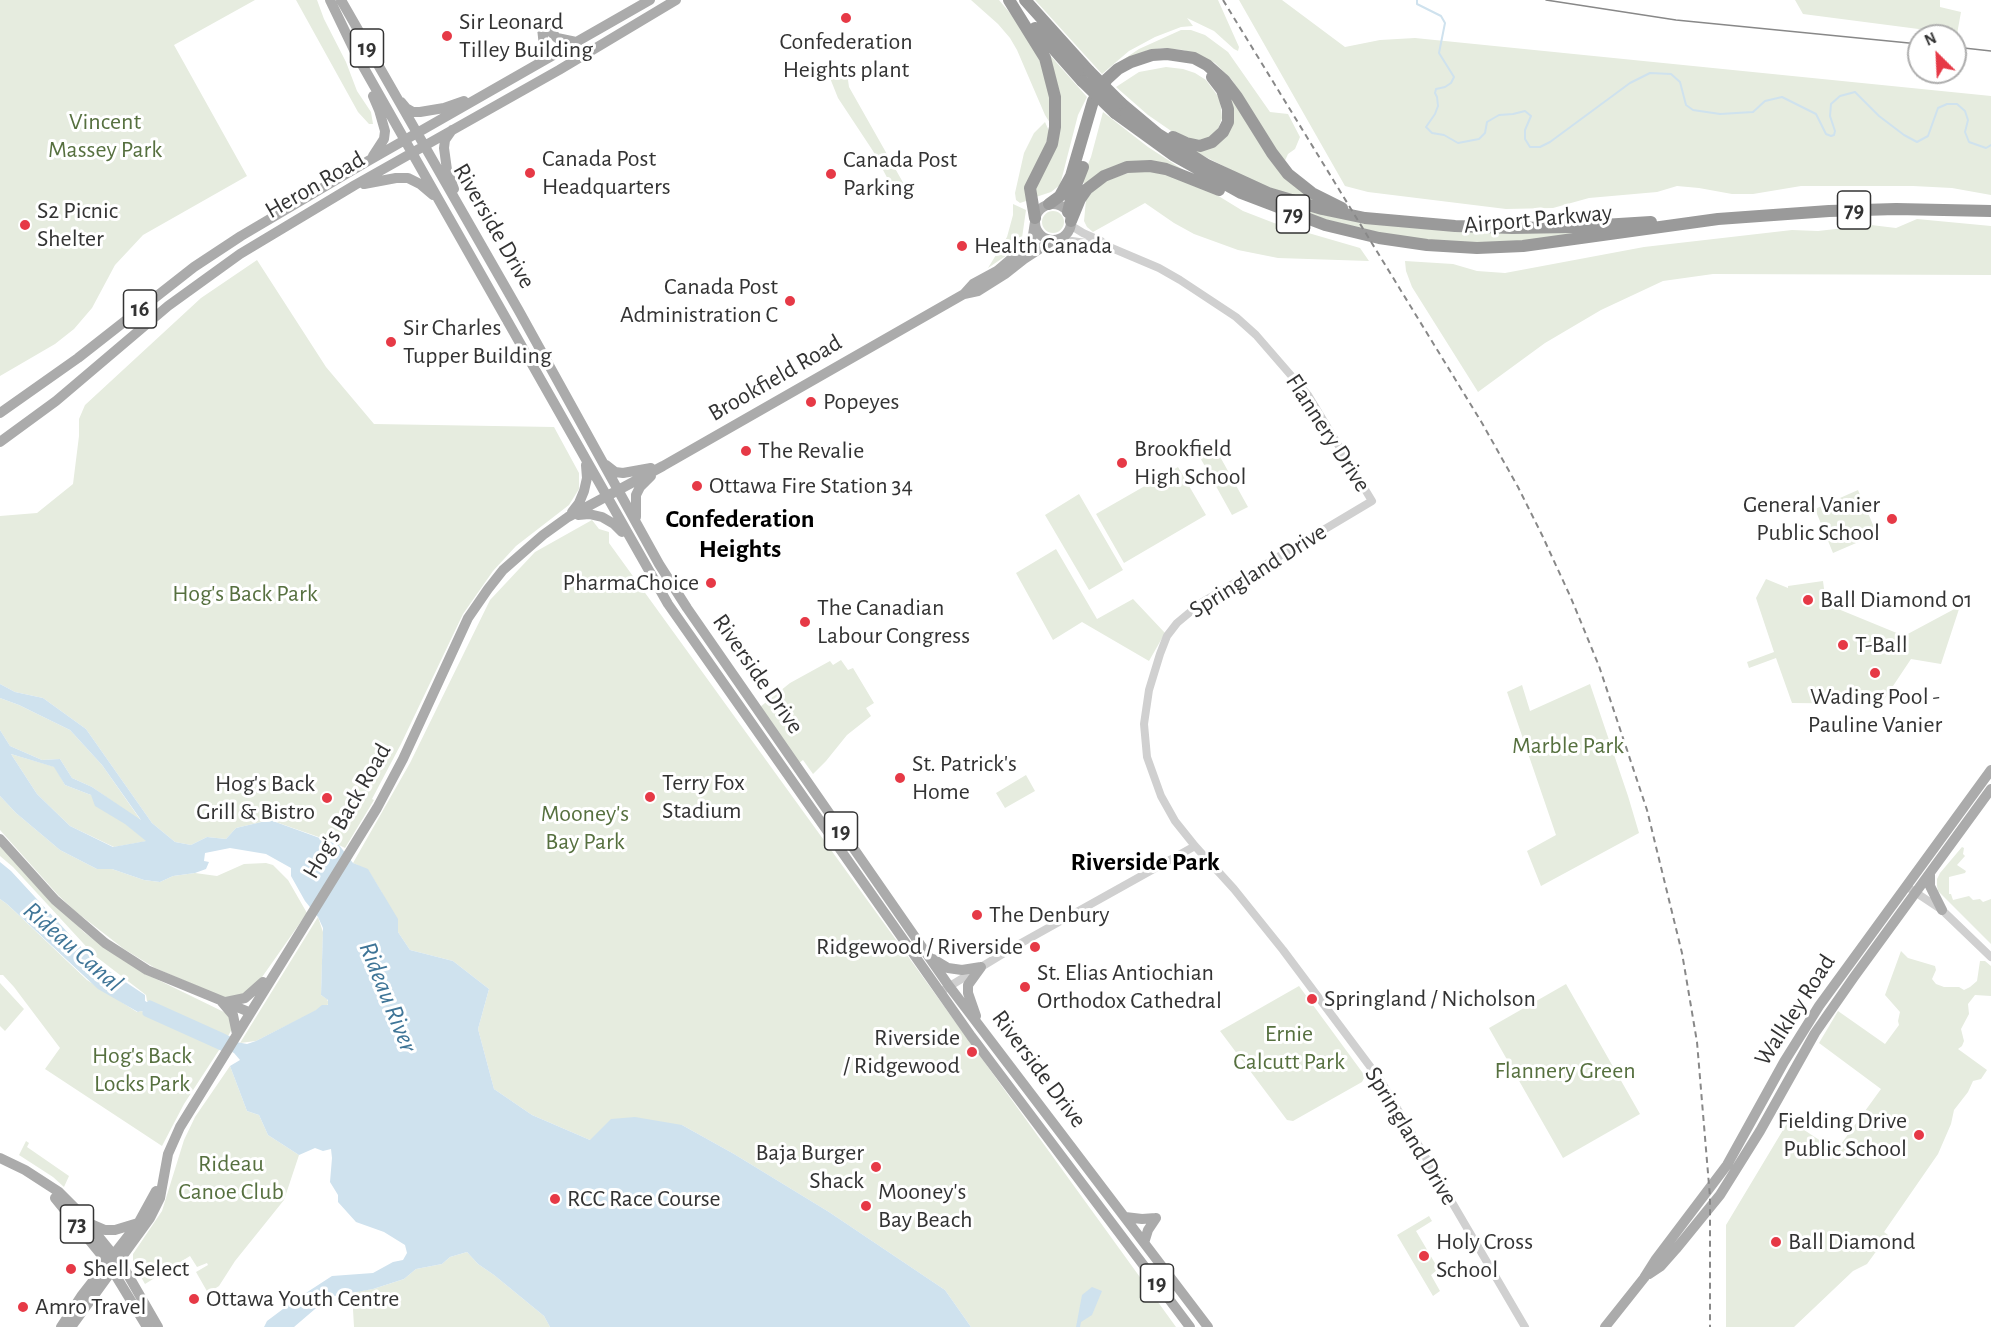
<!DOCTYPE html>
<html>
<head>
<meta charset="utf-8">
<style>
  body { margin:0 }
  #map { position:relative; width:1991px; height:1327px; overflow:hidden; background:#fff; font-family:"Alegreya Sans",sans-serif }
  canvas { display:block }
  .north { position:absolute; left:1907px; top:24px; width:60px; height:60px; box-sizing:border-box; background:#fff; border:2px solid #adadad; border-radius:50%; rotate:336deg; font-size:16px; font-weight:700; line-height:24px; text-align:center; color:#333 }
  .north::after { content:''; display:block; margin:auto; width:21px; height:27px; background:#e63946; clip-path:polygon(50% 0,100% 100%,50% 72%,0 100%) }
</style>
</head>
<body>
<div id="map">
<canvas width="1991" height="1327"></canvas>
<div class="north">N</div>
</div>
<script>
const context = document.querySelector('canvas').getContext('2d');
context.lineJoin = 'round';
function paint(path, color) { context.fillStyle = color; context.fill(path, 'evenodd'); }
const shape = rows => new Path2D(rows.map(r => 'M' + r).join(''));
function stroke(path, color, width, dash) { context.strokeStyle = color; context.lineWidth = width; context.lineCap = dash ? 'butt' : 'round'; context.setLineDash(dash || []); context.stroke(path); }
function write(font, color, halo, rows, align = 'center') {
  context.font = font + ' "Alegreya Sans",sans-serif'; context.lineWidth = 6; context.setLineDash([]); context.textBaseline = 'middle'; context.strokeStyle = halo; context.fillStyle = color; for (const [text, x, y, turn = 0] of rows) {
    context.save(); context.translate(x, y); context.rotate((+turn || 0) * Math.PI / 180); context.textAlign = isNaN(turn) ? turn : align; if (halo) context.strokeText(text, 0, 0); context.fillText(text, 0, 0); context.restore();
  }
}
paint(shape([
  [0,0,255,0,174,45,247,176,143,235,115,265,92,308,74,329,55,344,0,376],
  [296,0,317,0,324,19,346,62,357,91,371,112,373,124,369,124,358,112],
  [971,0,999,0,1020,25,1041,60,1049,94,1050,123,1045,115,1017,50,1010,38,998,24],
  [1035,0,1218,0,1239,47,1238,51,1234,49,1214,31,1187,18,1193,26,1181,27,1155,37,1129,51,1102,74],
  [1239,0,1282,0,1345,47,1380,40,1415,38,1991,96,1991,195,1952,188,1913,186,1801,186,1753,194,1732,194,1699,188,1677,186,1657,192,1589,198,1553,208,1506,209,1368,192,1345,186],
  [1795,0,1940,0,1940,7,1961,12,1957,34,1803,14],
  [1181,30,1191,30,1205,35,1228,52,1270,112,1288,114,1300,137,1295,149,1288,154,1284,163,1232,80,1215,63,1199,55,1183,50,1163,48,1148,50,1118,63,1139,49],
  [1049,54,1087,97,1078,115,1060,185,1051,192,1033,198,1033,191,1056,144],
  [824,65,844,65,851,66,853,69,848,80,849,87,905,186,903,188,897,190,892,187,873,151,838,98,830,78,822,71],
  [1166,67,1183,69,1195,73,1206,80,1220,99,1222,118,1218,129,1214,134,1201,142,1177,135,1148,115,1116,87,1139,72],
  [1222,86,1314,200,1313,202,1259,184,1192,150,1223,136],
  [1103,112,1148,147,1185,171,1147,162,1087,185,1081,181,1091,157],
  [1045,122,1049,131,1044,151,1026,184,1026,201,1020,203,1016,200,1015,193,1024,153,1034,133],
  [1148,171,1168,175,1212,192,1243,211,1274,223,1360,248,1369,261,1278,258,1238,250,1194,234,1174,223,1145,203,1093,232,1087,227,1084,221,1086,200,1099,183,1131,172],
  [1236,184,1319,213,1574,233,1514,244,1464,244,1371,233,1313,217],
  [1013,204,1026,210,1022,238,1010,253,988,268,1007,237,1013,215],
  '1042 222a11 11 0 1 1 22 0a11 11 0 1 1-22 0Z',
  [1917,219,1991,226,1991,275,1713,274,1663,281,1601,310,1545,343,1478,392,1412,287,1406,271,1405,261,1453,264,1477,271,1505,273,1644,247,1792,230,1818,231,1871,225,1896,228],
  [257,260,326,367,374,424,554,427,579,473,579,489,569,505,516,546,493,571,463,614,401,744,372,799,374,800,345,848,333,842,270,820,236,828,226,839,207,837,191,845,175,842,152,823,86,729,43,698,15,692,0,684,0,516,37,513,73,484,79,436,79,419,85,405,201,298],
  [1213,444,1248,507,1232,515,1197,452],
  [1178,467,1206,515,1124,563,1096,514],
  [1858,490,1877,534,1833,553,1815,509],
  [1079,494,1123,570,1089,590,1045,515],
  [592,520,599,529,609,532,609,543,1176,1327,971,1327,945,1290,829,1212,734,1154,682,1125,590,1140,532,1115,494,1089,478,1029,489,989,453,961,410,950,398,932,381,891,368,870,353,863,410,763,490,600,535,552],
  [1056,549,1097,619,1133,599,1165,633,1149,661,1082,622,1053,640,1016,573],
  [1766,579,1788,588,1788,586,1823,581,1826,604,1904,636,1960,606,1941,664,1911,659,1881,704,1792,703,1776,658,1749,668,1747,662,1774,652,1756,598],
  [841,660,848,670,853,668,874,703,866,708,871,716,847,735,826,761,813,774,803,760,799,763,760,707,790,683,830,661,833,665],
  [1590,684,1628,796,1639,833,1541,886,1527,851,1556,835,1507,692,1522,685,1530,711],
  [0,698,19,705,70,730,102,765,142,822,92,787,72,778,60,759,42,760,10,746,0,730],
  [11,754,55,767,65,785,91,795,147,841,114,847,70,826,37,794],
  [1026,775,1035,791,1005,808,996,793],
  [0,796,16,813,60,850,97,869,112,869,144,880,160,882,173,876,195,873,217,876,244,864,266,863,273,865,288,880,307,913,260,980,245,995,225,998,155,968,124,949,75,911,58,895,0,830],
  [0,845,52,901,85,933,115,955,146,974,228,1014,233,1027,227,1038,147,1001,146,995,94,955,13,867,0,856],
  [1962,847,1964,848,1963,854,1965,856,1957,865,1966,871,1965,873,1949,877,1949,894,1951,894,1953,900,1969,896,1973,900,1980,899,1983,902,1991,899,1991,944,1938,891,1937,886,1937,879,1940,873],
  [0,899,7,904,87,980,137,1012,141,1011,146,1013,221,1047,184,1104,162,1146,45,1069,60,1048,14,987,3,975,0,975],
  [318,917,323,932,321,995,327,999,329,1004,256,1041,240,1043],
  [1901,951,1908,958,1935,966,1936,970,1932,979,1936,984,1944,987,1959,987,1964,990,1970,987,1977,981,1980,961,1985,961,1991,966,1991,996,1975,995,1968,1004,1969,1014,1961,1029,1964,1041,1962,1046,1958,1049,1987,1070,1981,1079,1973,1081,1968,1092,1954,1110,1951,1124,1938,1154,1884,1232,1888,1235,1867,1264,1853,1271,1794,1327,1726,1327,1726,1225,1789,1120,1836,1151,1881,1089,1819,1043,1838,1011,1885,1044,1899,1025,1898,1021,1900,1012,1885,995],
  [0,983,24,1009,5,1031,0,1026],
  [1566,984,1640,1114,1563,1158,1489,1028],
  [1299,986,1365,1076,1362,1082,1293,1121,1287,1120,1220,1031],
  [230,1066,247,1111,259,1115,268,1135,299,1155,284,1200,235,1261,219,1286,208,1293,196,1272,208,1265,207,1263,197,1267,190,1256,145,1284,133,1263,133,1254,162,1211,184,1140,195,1117],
  [26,1141,29,1143,27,1147,69,1176,64,1187,53,1177,19,1155],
  [1429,1216,1432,1221,1416,1231,1436,1265,1434,1267,1436,1271,1431,1275,1440,1291,1433,1296,1397,1235],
  [467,1252,478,1264,494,1275,544,1316,550,1327,354,1327,352,1292,373,1289,404,1279,416,1269,442,1264,450,1257]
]), '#e6ecdf');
paint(shape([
  [0,684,15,692,43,698,86,729,152,823,175,842,191,845,207,837,226,839,236,828,270,820,339,845,353,863,368,869,398,919,398,932,410,950,453,961,489,989,478,1029,494,1089,532,1115,590,1140,611,1119,635,1117,682,1125,734,1154,829,1212,945,1290,971,1327,550,1327,544,1316,494,1275,478,1264,467,1252,450,1257,442,1264,416,1269,404,1279,373,1289,329,1297,294,1327,264,1327,267,1321,295,1300,332,1276,373,1273,393,1262,403,1260,407,1253,405,1245,384,1232,356,1222,338,1202,338,1195,330,1182,332,1158,331,1149,323,1151,315,1148,299,1155,268,1135,259,1115,247,1111,230,1066,240,1060,234,1053,226,1049,231,1041,247,1044,256,1041,316,1010,322,1005,328,1005,328,1000,321,995,323,928,318,917,305,901,291,876,291,868,266,854,230,848,205,853,204,861,209,862,206,869,195,873,173,876,160,882,144,880,112,869,97,869,60,850,16,813,0,796,0,730,10,746,42,760,60,759,72,778,92,787,141,820,102,765,70,730,19,705,0,698],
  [11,754,54,767,65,785,91,795,95,806,125,824,146,841,113,847,70,826,37,794],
  [0,862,11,871,94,961,145,995,145,1001,150,1004,146,1013,141,1011,138,1012,98,989,7,904,0,899],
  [1092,1287,1102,1291,1092,1315,1081,1322,1080,1327,1076,1327,1082,1295]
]), '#cfe2ee');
stroke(shape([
  [1417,0,1417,4,1441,16,1445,23,1439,53,1454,77,1451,83,1445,87,1436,89,1435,93,1437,97,1438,106,1435,114,1426,127,1432,133,1444,135,1458,143,1479,139,1485,133,1487,122,1499,115,1513,114,1525,111,1531,116,1525,130,1525,139,1530,147,1540,147,1550,142,1630,83,1650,73,1671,74,1680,82,1686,105,1693,110,1720,114,1753,112,1765,101,1782,97,1816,114,1826,134,1831,136,1834,135,1835,131,1830,116,1831,104,1840,96,1855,92,1879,116,1904,135,1917,142,1928,136,1938,108,1947,104,1957,104,1965,111,1968,120,1965,132,1969,142,1986,148,1991,145]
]), '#cfe2ee', 2);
stroke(shape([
  [142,1004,233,1047],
  [150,1004,221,1036,231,1041,226,1049,146,1013,150,1004]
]), '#cfe2ee', 7);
stroke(shape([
  [1070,225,1083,233,1101,241,1107,246,1159,268,1180,280,1236,317,1256,335,1308,395,1372,501,1201,603,1177,623,1167,636,1160,654,1149,690,1144,724,1147,757,1161,796,1175,821,1195,846,1234,889,1283,950,1381,1081,1525,1327],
  [1058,239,1107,246],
  [1906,886,1942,910,1991,957],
  [945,989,1014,947,1195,846]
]), '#d0d0d0', 8);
stroke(shape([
  [330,0,356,54,668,604,971,1036,1190,1327],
  [341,0,519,311,659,564,687,608,949,986,1208,1327],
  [550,23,552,33,557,38,576,42],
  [539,63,544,46,542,28],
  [401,102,406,108,413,112,420,112,444,108,464,101],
  [452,130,445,140,444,148,447,170,454,189],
  [373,156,384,139,385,131,379,110,373,96],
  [364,184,396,178,408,178,420,184,433,195],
  '1035 222a18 18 0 1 1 36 0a18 18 0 1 1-36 0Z',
  [964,294,973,284,997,271,1025,247,1033,235,1035,222],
  [0,413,78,358,194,267,241,236,368,161,650,0],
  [0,442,56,401,168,306,240,254,355,185,559,70,676,0],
  [606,465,615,472,623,473,651,468],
  [572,512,579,503,584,491,587,478,586,465],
  [578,515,589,514,602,517,614,524,622,532],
  [636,517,636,495,640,487,651,476],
  [0,839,55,900,105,943,147,970,249,1012],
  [1930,875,1930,886,1942,910],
  [933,959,948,968,962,970,981,967],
  [222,1002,233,1015,237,1034],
  [226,1002,245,998,263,982],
  [976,1016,968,993,968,985,981,967],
  [0,1158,25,1170,59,1192,76,1209,124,1268,158,1327],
  [55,1198,108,1263,147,1327],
  [1125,1217,1142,1219,1156,1218],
  [91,1224,105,1230,115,1230,138,1223],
  [1144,1243,1148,1230,1156,1218],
  [1649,1274,1661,1266,1676,1249,1720,1195,1760,1131,1815,1033,1854,977,1991,789],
  [61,1327,82,1295,139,1222,156,1191],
  [71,1327,150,1218,160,1198,168,1154,180,1127,377,808,403,759,468,618,488,589,503,570,543,535,568,517,663,466,964,294,978,291,1005,274,1024,259,1053,240],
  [1605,1327,1644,1278,1656,1259,1727,1165,1784,1062,1819,1006,1991,770]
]), '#ababab', 10);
stroke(shape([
  [1009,0,1045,58,1055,97,1055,127,1052,144,1030,188,1035,218],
  [1025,0,1089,71],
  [1035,28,1082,81],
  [1121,103,1158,134,1207,165,1268,193,1322,209,1365,218,1455,226,1512,228,1571,227,1651,222],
  [1115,113,1173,155,1241,193,1325,225,1379,238,1427,245,1477,248,1523,246,1718,219,1829,211,1896,209,1991,211],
  [1173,137,1186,143,1200,146,1212,142,1223,132,1228,122,1228,109,1222,90,1212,77],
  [1049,204,1060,196,1071,176,1093,101,1107,79,1118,69,1131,62,1152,55,1167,54,1194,58,1207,65,1224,80,1237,97,1272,153,1288,174,1312,193,1342,208],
  [1068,212,1072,195,1083,167],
  [1071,221,1080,199,1087,189,1104,176,1127,167,1150,166,1166,169,1219,190]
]), '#9a9a9a', 12);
stroke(shape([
  [1546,0,1676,20,1919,44],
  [1955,47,1991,51]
]), '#888', 1.5);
stroke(shape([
  [1223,0,1482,423,1518,487,1542,535,1571,598,1599,666,1647,810,1682,953,1697,1042,1710,1197,1710,1327]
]), '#888', 2, [6, 4.5]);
stroke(shape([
  [1089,71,1121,103],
  [1082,81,1115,113]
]), '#9a9a9a', 12);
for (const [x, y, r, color] of [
  [846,18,6,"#e63946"],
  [447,36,6,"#e63946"],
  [530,173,6,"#e63946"],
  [831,174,6,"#e63946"],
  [25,225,6,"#e63946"],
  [962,246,6,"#e63946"],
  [790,301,6,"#e63946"],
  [391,342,6,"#e63946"],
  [811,402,6,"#e63946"],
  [746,451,6,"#e63946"],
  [1122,463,6,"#e63946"],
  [697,486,6,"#e63946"],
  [1892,519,6,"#e63946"],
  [711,583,6,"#e63946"],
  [1808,600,6,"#e63946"],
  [805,622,6,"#e63946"],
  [1843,645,6,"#e63946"],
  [1875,673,6,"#e63946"],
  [900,778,6,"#e63946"],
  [650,797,6,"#e63946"],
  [327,798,6,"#e63946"],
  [977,915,6,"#e63946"],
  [1035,947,6,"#e63946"],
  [1025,987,6,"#e63946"],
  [1312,999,6,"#e63946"],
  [972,1052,6,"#e63946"],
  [1919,1135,6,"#e63946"],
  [876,1167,6,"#e63946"],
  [555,1199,6,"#e63946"],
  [866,1206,6,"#e63946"],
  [1776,1242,6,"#e63946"],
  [1424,1256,6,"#e63946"],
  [71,1269,6,"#e63946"],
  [194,1299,6,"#e63946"],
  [23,1307,6,"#e63946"]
]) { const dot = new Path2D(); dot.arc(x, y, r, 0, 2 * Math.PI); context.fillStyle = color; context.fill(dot); stroke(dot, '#fff', 2); }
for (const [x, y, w] of [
  [367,48,33],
  [1854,210,33],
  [1293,214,33],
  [140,309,33],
  [841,831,33],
  [77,1224,33],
  [1157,1283,33]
]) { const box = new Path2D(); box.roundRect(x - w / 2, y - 19, w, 38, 4.5); context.fillStyle = '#fff'; context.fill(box); stroke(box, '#333', 1.5); }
write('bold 22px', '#333', null, [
  ["19",367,48],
  ["79",1854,210],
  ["79",1293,214],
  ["16",140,309],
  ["19",841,831],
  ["73",77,1224],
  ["19",1157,1283]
]);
write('24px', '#333', '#fff', [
  ["Sir Leonard",459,22],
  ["Tilley Building",459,50],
  ["Confederation",846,42,"center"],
  ["Heights plant",846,70,"center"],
  ["Canada Post",542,159],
  ["Headquarters",542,187],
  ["Canada Post",843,160],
  ["Parking",843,188],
  ["S2 Picnic",37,211],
  ["Shelter",37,239],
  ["Health Canada",974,246],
  ["Canada Post",778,287,"right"],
  ["Administration C",778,315,"right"],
  ["Sir Charles",403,328],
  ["Tupper Building",403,356],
  ["Popeyes",823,402],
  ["Brookfield",1134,449],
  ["High School",1134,477],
  ["The Revalie",758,451],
  ["Ottawa Fire Station 34",709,486],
  ["General Vanier",1880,505,"right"],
  ["Public School",1880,533,"right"],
  ["PharmaChoice",699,583,"right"],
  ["Ball Diamond 01",1820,600],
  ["The Canadian",817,608],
  ["Labour Congress",817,636],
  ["T-Ball",1855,645],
  ["Wading Pool -",1875,697,"center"],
  ["Pauline Vanier",1875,725,"center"],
  ["St. Patrick's",912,764],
  ["Home",912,792],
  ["Terry Fox",662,783],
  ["Stadium",662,811],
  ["Hog's Back",315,784,"right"],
  ["Grill & Bistro",315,812,"right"],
  ["The Denbury",989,915],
  ["Ridgewood / Riverside",1023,947,"right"],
  ["St. Elias Antiochian",1037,973],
  ["Orthodox Cathedral",1037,1001],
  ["Springland / Nicholson",1324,999],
  ["Riverside",960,1038,"right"],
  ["/ Ridgewood",960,1066,"right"],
  ["Fielding Drive",1907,1121,"right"],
  ["Public School",1907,1149,"right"],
  ["Baja Burger",864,1153,"right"],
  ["Shack",864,1181,"right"],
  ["Mooney's",878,1192],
  ["Bay Beach",878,1220],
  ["RCC Race Course",567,1199],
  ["Holy Cross",1436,1242],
  ["School",1436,1270],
  ["Ball Diamond",1788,1242],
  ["Shell Select",83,1269],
  ["Ottawa Youth Centre",206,1299],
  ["Amro Travel",35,1307]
], 'left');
write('24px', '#56703f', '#fff', [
  ["Vincent",105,122],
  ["Massey Park",105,150],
  ["Hog's Back Park",245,594],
  ["Marble Park",1568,746],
  ["Mooney's",585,814],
  ["Bay Park",585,842],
  ["Ernie",1289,1034],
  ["Calcutt Park",1289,1062],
  ["Hog's Back",142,1056],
  ["Locks Park",142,1084],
  ["Flannery Green",1565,1071],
  ["Rideau",231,1164],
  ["Canoe Club",231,1192]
]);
write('24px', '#333', '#fff', [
  ["Heron Road",315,185,-30],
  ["Airport Parkway",1538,219,-5],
  ["Riverside Drive",494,226,60],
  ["Brookfield Road",775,378,-30],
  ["Flannery Drive",1328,433,57],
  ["Springland Drive",1258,571,-32],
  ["Riverside Drive",758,674,55],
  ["Hog's Back Road",347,811,-60],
  ["Walkley Road",1795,1010,-57],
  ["Riverside Drive",1039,1069,53],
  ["Springland Drive",1411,1136,59]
]);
write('bold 26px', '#000', '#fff', [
  ["Confederation",740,519],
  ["Heights",740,549],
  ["Riverside Park",1145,862]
]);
write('italic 26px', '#3f7597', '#fff', [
  ["Rideau Canal",73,947,41],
  ["Rideau River",388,997,68]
]);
</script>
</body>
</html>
